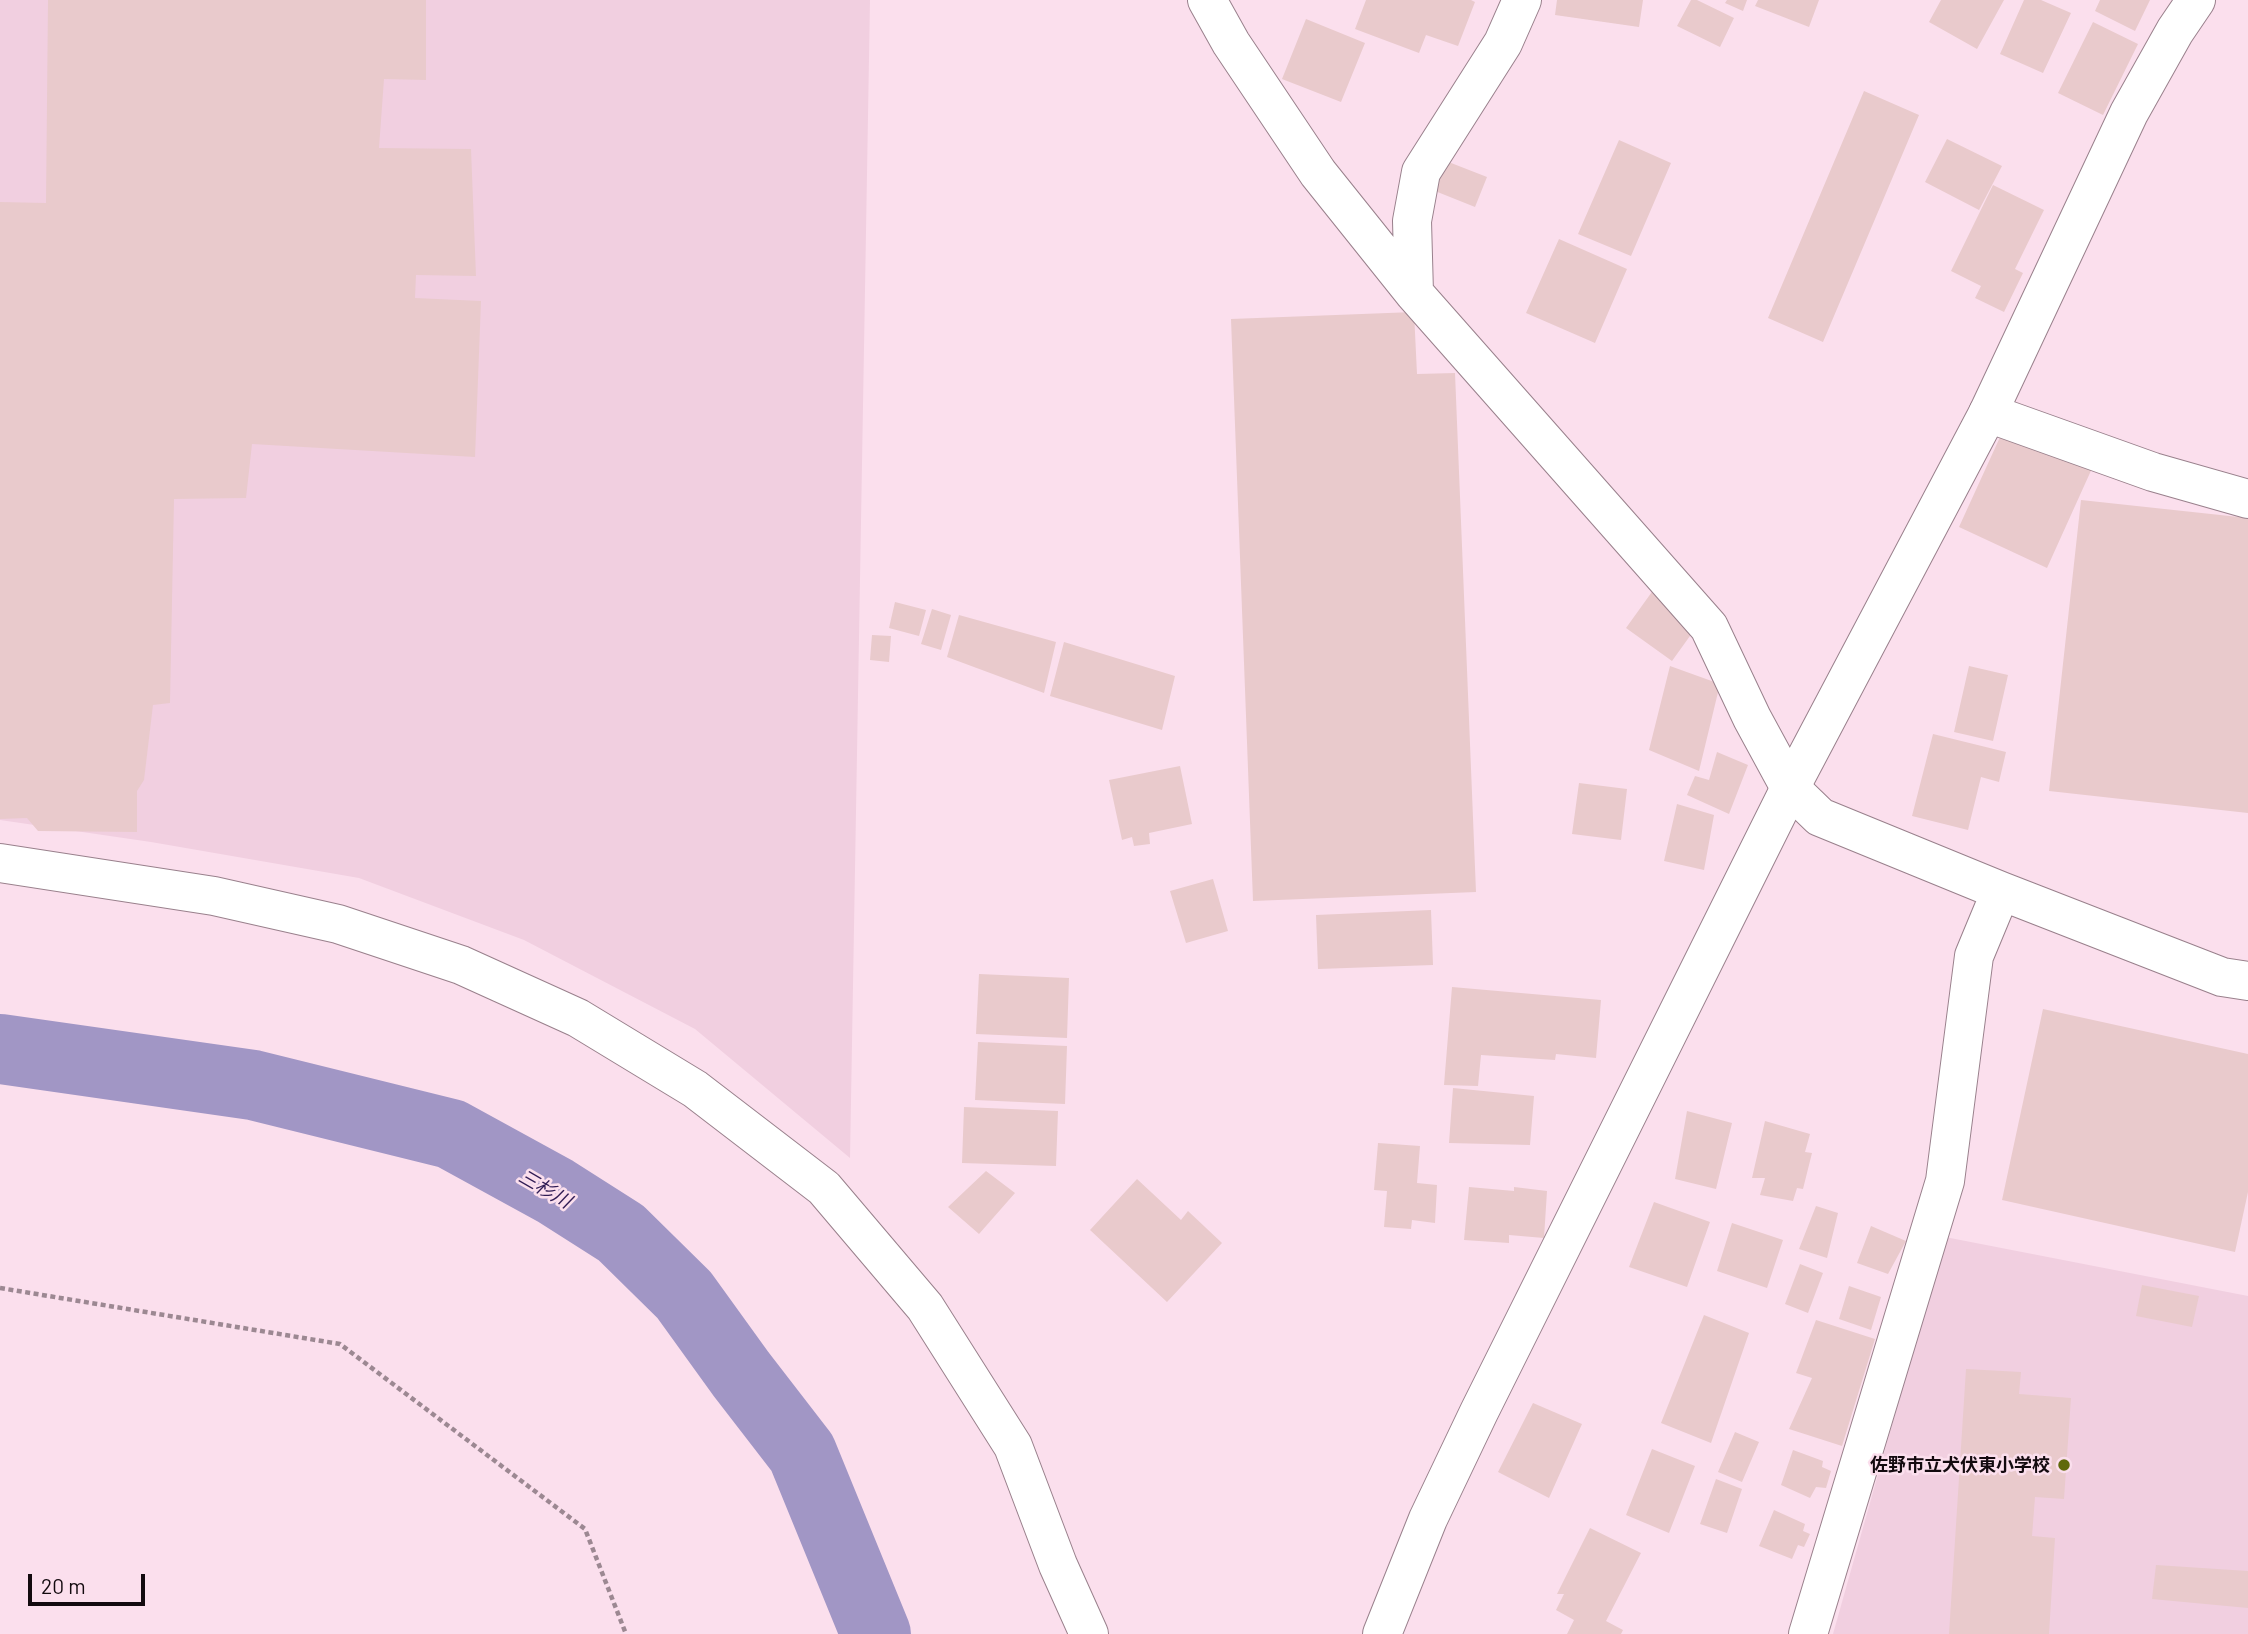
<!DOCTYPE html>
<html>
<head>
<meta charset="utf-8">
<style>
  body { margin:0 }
  #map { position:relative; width:2248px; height:1634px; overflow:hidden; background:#fbdfed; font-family:Barlow,sans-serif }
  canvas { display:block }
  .scale { position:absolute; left:28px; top:1574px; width:117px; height:32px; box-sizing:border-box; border:4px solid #130a0f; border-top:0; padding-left:9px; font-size:21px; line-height:24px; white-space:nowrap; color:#130a0f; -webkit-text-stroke:5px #fbdfed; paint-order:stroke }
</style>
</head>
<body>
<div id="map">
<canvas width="2248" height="1634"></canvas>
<div class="scale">20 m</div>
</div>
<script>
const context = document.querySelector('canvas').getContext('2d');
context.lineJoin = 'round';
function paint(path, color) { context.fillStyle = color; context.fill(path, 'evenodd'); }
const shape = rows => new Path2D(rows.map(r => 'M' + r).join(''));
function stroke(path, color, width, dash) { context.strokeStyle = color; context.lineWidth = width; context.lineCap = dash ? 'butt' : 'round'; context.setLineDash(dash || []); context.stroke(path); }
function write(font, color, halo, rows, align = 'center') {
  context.font = font + ' Barlow,"Noto Sans JP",sans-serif'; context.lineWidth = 5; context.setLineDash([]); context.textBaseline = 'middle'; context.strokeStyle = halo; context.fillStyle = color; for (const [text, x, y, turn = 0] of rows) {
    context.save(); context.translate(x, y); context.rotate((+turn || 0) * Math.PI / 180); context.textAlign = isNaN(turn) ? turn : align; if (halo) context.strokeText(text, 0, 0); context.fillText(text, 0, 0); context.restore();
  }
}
paint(shape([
  [0,0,870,0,850,1158,695,1029,524,940,359,878,151,842,0,820],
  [1945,1237,2248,1296,2248,1634,1833,1634]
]), '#f1cfe0');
stroke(shape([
  [0,1049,253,1085,451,1134,555,1191,621,1233,684,1295,741,1374,802,1453,876,1634]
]), '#a196c5', 70);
paint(shape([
  [48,0,426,0,426,80,384,79,379,148,471,149,476,276,416,275,415,298,481,301,475,457,252,444,246,498,174,499,170,703,153,705,144,780,137,791,137,832,38,831,27,818,0,819,0,202,46,203],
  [1366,0,1471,0,1475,2,1458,46,1426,35,1419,53,1355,29],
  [1557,0,1643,0,1639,27,1555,15],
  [1691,0,1697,0,1734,18,1720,47,1677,26],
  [1727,0,1747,0,1743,11,1725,3],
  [1758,0,1819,0,1809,27,1755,6],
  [1941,0,2004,0,1977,49,1929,22],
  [2024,0,2041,0,2071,13,2043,73,2000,54],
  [2100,0,2150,0,2135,31,2095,11],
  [1306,19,1365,43,1341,102,1282,79],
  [2093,22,2138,44,2103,115,2058,93],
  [1864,91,1919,115,1823,342,1768,318],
  [1947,139,2002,166,1979,210,1925,182],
  [1619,140,1671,163,1631,256,1578,234],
  [1446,161,1487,177,1475,207,1435,191],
  [1993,185,2044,210,2015,269,2023,273,2004,312,1975,298,1981,286,1951,271],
  [1559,239,1627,269,1595,343,1526,313],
  [1414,312,1417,374,1455,373,1476,892,1253,901,1231,319],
  [2006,424,2094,464,2047,568,1959,527],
  [2081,500,2248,518,2248,813,2049,791],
  [1654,589,1700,622,1672,661,1626,628],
  [895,602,926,610,919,636,889,628],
  [932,609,951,615,941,650,921,644],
  [959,615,1056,642,1044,693,947,657],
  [872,635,891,636,889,662,870,660],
  [1064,642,1175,676,1162,730,1050,696],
  [1670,666,1720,684,1699,771,1649,750],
  [1969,666,2008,675,1993,741,1954,732],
  [1933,734,2006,752,1999,782,1981,777,1968,830,1912,816],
  [1717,752,1748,765,1729,814,1687,795,1695,776,1709,780],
  [1180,766,1192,824,1149,833,1150,844,1134,846,1132,837,1122,840,1109,780],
  [1579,783,1627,789,1621,840,1572,834],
  [1677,804,1714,815,1704,870,1664,861],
  [1213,879,1228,931,1186,943,1170,891],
  [1431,910,1433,965,1318,969,1316,915],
  [979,974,1069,978,1067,1038,976,1034],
  [1452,987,1601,1000,1596,1058,1556,1054,1555,1060,1481,1055,1478,1086,1444,1085],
  [2043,1009,2248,1054,2248,1192,2235,1252,2002,1200],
  [978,1042,1067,1046,1065,1104,975,1100],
  [1453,1088,1534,1096,1530,1145,1449,1143],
  [964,1107,1058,1111,1056,1166,962,1163],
  [1687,1111,1732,1123,1716,1189,1675,1179],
  [1765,1121,1810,1134,1805,1152,1812,1153,1803,1189,1797,1188,1793,1201,1760,1195,1765,1178,1752,1178],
  [1378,1143,1420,1146,1417,1183,1437,1185,1435,1223,1412,1220,1411,1229,1384,1227,1387,1191,1374,1190],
  [986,1171,1015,1193,979,1234,948,1207],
  [1137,1179,1181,1220,1188,1211,1222,1243,1167,1302,1090,1230],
  [1469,1187,1514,1191,1514,1187,1547,1191,1544,1238,1509,1235,1509,1243,1464,1240],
  [1654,1202,1710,1222,1687,1287,1629,1267],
  [1816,1206,1838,1213,1827,1258,1799,1249],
  [1732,1223,1783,1240,1767,1288,1717,1271],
  [1871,1226,1906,1241,1888,1274,1857,1263],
  [1800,1264,1823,1273,1808,1313,1785,1304],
  [2142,1285,2199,1296,2192,1327,2136,1316],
  [1849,1286,1881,1297,1871,1330,1839,1319],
  [1704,1315,1749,1333,1711,1443,1661,1423],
  [1816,1320,1875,1339,1842,1446,1789,1429,1812,1378,1796,1373],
  [1966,1369,2021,1372,2019,1394,2071,1398,2064,1499,2035,1497,2032,1536,2055,1538,2049,1634,1949,1634],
  [1533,1403,1582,1424,1549,1498,1498,1472],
  [1735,1432,1759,1442,1742,1482,1718,1472],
  [1652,1449,1695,1466,1669,1533,1626,1515],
  [1793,1450,1823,1461,1822,1467,1831,1471,1826,1488,1816,1487,1810,1498,1781,1485],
  [1716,1479,1742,1489,1727,1533,1700,1524],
  [1774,1510,1805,1524,1803,1531,1810,1534,1804,1547,1798,1545,1792,1559,1759,1546],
  [1590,1528,1641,1553,1606,1621,1623,1630,1621,1634,1567,1634,1574,1620,1556,1610,1564,1594,1557,1594],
  [2156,1565,2248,1571,2248,1608,2152,1599]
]), '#e9cacc');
const street = shape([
  [1207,0,1231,43,1318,173,1414,293,1709,627,1752,718,1790,788,1820,817,2001,891,2222,977,2248,981],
  [1414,293,1412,221,1421,172,1503,43,1522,0],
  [1988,413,2153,472,2248,499],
  [1808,1634,1945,1181,1974,956,2001,891]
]);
const secondary = shape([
  [0,863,214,896,338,924,461,965,578,1018,695,1089,824,1188,925,1307,1013,1446,1058,1565,1089,1634],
  [1382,1634,1428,1519,1479,1412,1790,788,1988,413,2129,113,2175,31,2196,0]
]);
stroke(street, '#99808c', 40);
stroke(secondary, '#99808c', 40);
stroke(shape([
  [0,1288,340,1344,585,1529,626,1634]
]), '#9c8892', 4.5, [5, 3.5]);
stroke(street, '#fff', 38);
stroke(secondary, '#fff', 38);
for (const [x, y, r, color] of [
  [2064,1465,7,"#60690c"]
]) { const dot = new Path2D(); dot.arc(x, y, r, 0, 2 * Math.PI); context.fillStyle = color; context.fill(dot); stroke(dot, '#fbdfed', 2.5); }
write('bold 18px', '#130a0f', '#fbdfed', [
  ["佐野市立犬伏東小学校",2050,1465]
], 'right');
write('italic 19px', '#2f1b54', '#fbdfed', [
  ["三杉川",545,1189,30]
]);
</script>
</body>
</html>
